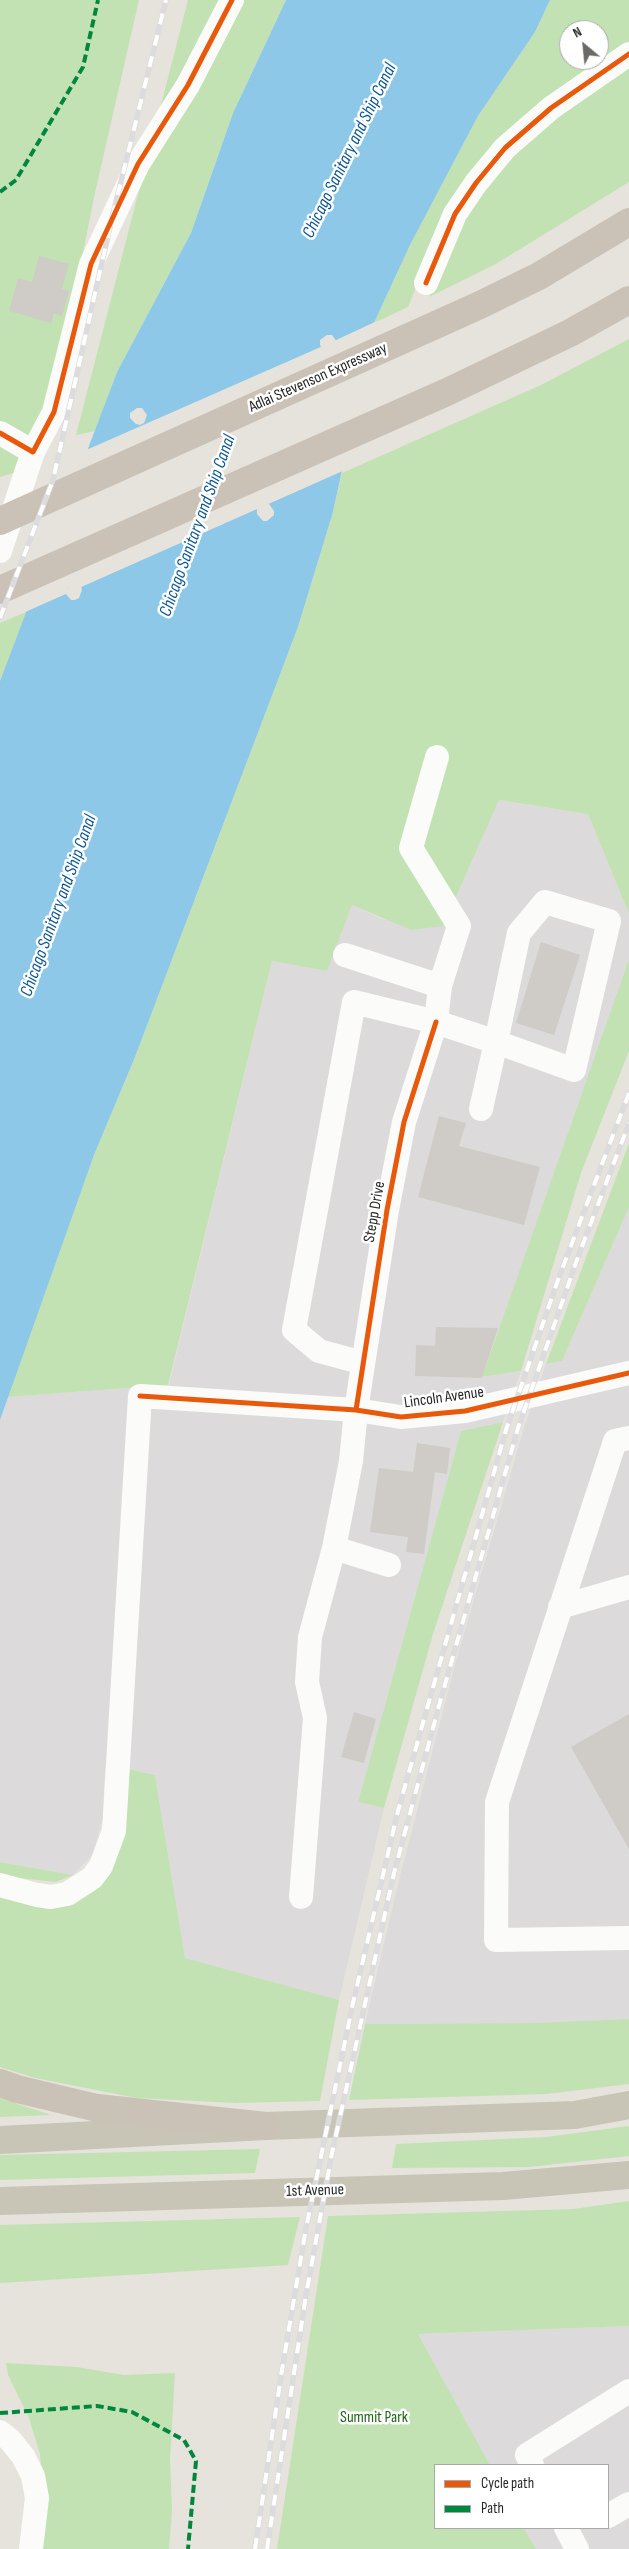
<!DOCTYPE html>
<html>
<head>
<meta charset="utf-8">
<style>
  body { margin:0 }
  #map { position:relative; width:629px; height:2549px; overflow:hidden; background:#e6e3dc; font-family:"Sofia Sans Condensed",sans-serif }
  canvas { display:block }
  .legend { position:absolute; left:434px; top:2464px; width:175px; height:65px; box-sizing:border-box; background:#fff; border:1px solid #a9a9a9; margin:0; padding:6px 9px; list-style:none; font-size:15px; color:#272727 }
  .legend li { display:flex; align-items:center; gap:10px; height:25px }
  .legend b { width:25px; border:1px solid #a9a9a9 }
  .north { position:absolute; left:559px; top:20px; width:50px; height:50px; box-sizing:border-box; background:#fff; border:1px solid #a9a9a9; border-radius:50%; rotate:332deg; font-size:14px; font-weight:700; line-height:20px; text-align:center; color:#272727 }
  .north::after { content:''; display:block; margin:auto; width:18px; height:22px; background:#6a6966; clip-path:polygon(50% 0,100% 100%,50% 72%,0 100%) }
</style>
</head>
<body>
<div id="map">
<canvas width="629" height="2549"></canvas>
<ul class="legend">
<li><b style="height:6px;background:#e8590c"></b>Cycle path</li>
<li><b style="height:6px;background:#00873e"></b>Path</li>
</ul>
<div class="north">N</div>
</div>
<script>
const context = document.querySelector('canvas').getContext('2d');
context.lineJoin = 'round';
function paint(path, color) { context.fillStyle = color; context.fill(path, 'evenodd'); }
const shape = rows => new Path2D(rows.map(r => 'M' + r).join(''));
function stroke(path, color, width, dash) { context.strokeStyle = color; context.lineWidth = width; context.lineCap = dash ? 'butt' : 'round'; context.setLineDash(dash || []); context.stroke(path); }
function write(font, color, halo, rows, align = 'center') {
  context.font = font + ' "Sofia Sans Condensed",sans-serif'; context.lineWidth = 5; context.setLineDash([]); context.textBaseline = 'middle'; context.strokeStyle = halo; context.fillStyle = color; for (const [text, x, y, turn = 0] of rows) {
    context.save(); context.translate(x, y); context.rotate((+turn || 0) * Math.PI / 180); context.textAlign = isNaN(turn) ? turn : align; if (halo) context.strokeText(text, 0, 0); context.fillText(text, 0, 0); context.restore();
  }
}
paint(shape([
  [499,800,588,814,629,914,629,959,482,1377,521,1371,503,1422,461,1431,358,1802,384,1808,339,2000,185,1958,155,1775,124,1768,105,1768,103,1819,92,1855,73,1875,0,1862,0,1420,7,1397,169,1385,272,961,327,971,352,905,382,919,443,926],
  [629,1207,629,2019,529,2023,365,2024,400,1876,456,1661,524,1428,546,1364,562,1361],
  [629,2326,629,2549,536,2549,524,2528,608,2528,608,2465,490,2465,418,2334]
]), '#dcdadb');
paint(shape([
  [0,0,139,0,95,193,40,465,0,477],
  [188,0,286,0,233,113,191,233,117,372,95,431,76,435],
  [550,0,629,0,629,48,566,91,425,265,408,307,374,323,410,245,478,116,535,32],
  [569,30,599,30,599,60,569,60],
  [629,62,629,182,496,264,429,297,462,216,520,143],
  [629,339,629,914,588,814,499,800,443,926,411,930,352,905,327,971,272,961,168,1385,7,1397,94,1155,135,1057,298,627,333,512,342,473,541,385],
  [26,612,23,621,0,681,0,623],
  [629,959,629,1051,581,1173,521,1371,482,1377],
  [629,1143,629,1207,562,1361,546,1364],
  [503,1422,433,1634,384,1808,358,1802,461,1431],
  [124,1768,155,1775,185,1958,339,2000,320,2101,234,2103,137,2098,35,2078,0,2067,0,1895,57,1906,73,1905,94,1891,113,1862],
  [0,1862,73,1875,56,1882,0,1876],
  [629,2019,629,2084,547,2094,349,2100,365,2024,529,2023],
  [0,2097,18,2104,51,2115,0,2117],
  [629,2126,629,2156,530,2167,392,2168,396,2144,546,2137],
  [260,2149,255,2173,0,2180,0,2155],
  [629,2201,629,2326,418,2334,490,2465,435,2465,435,2528,524,2528,536,2549,277,2549,328,2216,573,2209],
  [300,2217,288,2265,0,2283,0,2225],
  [6,2363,77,2367,124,2375,175,2373,170,2459,172,2510,169,2549,35,2549,42,2478,40,2454,29,2418,8,2375]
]), '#c3e2b4');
paint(shape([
  [286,0,550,0,535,32,478,116,410,245,374,323,333,512,298,627,135,1057,94,1155,0,1420,0,681,117,372,191,233,233,113],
  [327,335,332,335,337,342,330,352,322,349,320,345,320,340],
  [137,408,142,408,147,415,144,423,140,425,136,424,130,418,130,413],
  [264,504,269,504,274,511,274,515,267,521,263,521,257,514,257,509],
  [73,583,81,586,82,590,79,598,75,600,71,600,65,593]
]), '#8ec8e8');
paint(shape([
  [377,321,345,470,79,588,73,585,68,589,68,593,23,613,84,451,323,346,330,350,334,346,334,341]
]), '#e6e3dc');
paint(shape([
  [39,256,69,264,62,289,69,291,62,316,54,313,51,323,9,311,18,278,32,282],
  [541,942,580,955,554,1035,516,1023],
  [439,1116,466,1123,459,1146,540,1167,524,1225,418,1197],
  [436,1327,498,1328,482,1378,415,1376,416,1345,435,1346],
  [417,1443,450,1448,447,1474,435,1472,424,1554,406,1552,408,1537,370,1532,379,1468,413,1472],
  [354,1712,376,1719,364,1763,341,1757],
  [629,1714,629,1849,571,1747]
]), '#cfccc7');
stroke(shape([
  [426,283,455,214,476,183,505,148,551,108,629,54],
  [0,433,33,452],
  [0,551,33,452,54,412,91,264,138,164,188,85,232,0],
  [345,955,440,986],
  [363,1363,319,1351,294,1330,354,1002,436,1022,496,1042,574,1070,609,921,545,902,519,933,496,1042,481,1109],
  [629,1438,615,1441,497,1802,496,1940,629,1938],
  [334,1548,389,1565],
  [560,1607,629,1587],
  [0,1885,37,1895,51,1897,67,1894,92,1878,101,1866,114,1831,140,1396,356,1410,401,1417,465,1411,629,1373],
  [301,1897,315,1718,307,1682,310,1637,334,1548,351,1461,356,1410,387,1210,404,1122,436,1022,440,986,459,926,411,848,437,757],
  [0,2432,10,2440,23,2456,33,2476,37,2498,31,2549],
  [532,2465,527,2455,629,2391],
  [608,2516,629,2504],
  [566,2528,577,2549]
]), '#fbfbfa', 24);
stroke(shape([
  [0,2140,266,2126,575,2115,629,2105],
  [0,2201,503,2186,629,2175]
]), '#c8c5b7', 28);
stroke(shape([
  [0,521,480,305,539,276,629,222],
  [0,590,447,392,570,333,629,300],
  [0,2083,17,2089,97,2108,266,2126]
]), '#cbc2b7', 28);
const rail = shape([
  [0,618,53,480,112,218,166,0],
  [255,2549,281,2376,306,2228,353,2003,398,1811,506,1430,558,1280,629,1093],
  [267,2549,306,2295,332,2153,394,1873,440,1702,518,1428,578,1257,629,1123]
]);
stroke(rail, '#dcdbdd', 5.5);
stroke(rail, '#fff', 4, [11]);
stroke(shape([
  [0,192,16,180,83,67,98,0],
  [0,2413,97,2406,132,2412,184,2440,196,2461,188,2549]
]), '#00873e', 4, [8, 4]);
stroke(shape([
  [426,283,455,214,476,183,505,148,551,108,629,54],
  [0,433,33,452,54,412,91,264,138,164,188,85,232,0],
  [140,1396,356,1410,401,1417,465,1411,629,1373],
  [356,1410,387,1210,404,1122,436,1022]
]), '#e8590c', 5);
write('16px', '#272727', '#fff', [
  ["Adlai Stevenson Expressway",318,378,-24],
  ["Stepp Drive",375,1212,-80],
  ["Lincoln Avenue",444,1398,-8],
  ["1st Avenue",315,2191,-2]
]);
write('16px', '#216219', '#fff', [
  ["Summit Park",374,2418]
]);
write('italic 18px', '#0d5894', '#fff', [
  ["Chicago Sanitary and Ship Canal",350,151,-64],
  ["Chicago Sanitary and Ship Canal",198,526,-70],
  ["Chicago Sanitary and Ship Canal",59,906,-70]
]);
</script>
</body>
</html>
